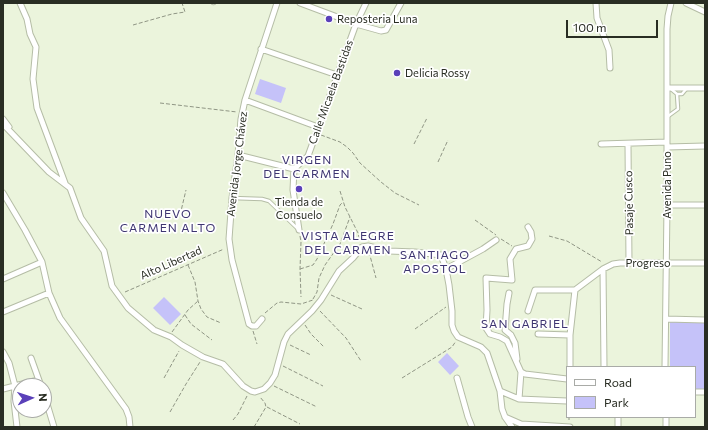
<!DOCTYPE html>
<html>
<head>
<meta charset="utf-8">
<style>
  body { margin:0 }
  #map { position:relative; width:708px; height:430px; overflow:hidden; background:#ebf4dc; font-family:Commissioner,sans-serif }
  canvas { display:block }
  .frame { position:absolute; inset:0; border:4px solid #292d23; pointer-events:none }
  .legend { position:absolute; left:566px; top:366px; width:130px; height:52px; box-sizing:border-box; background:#fff; border:1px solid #a9aba7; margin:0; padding:5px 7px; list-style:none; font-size:12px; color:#292d23 }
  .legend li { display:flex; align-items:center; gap:8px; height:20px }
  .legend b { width:20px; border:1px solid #a9aba7 }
  .north { position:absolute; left:12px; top:378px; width:40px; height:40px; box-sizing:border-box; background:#fff; border:1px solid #a9aba7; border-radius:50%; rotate:87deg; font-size:11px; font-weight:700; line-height:16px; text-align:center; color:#292d23 }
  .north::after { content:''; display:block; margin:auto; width:14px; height:18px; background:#5a40b9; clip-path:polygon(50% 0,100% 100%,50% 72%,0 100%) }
  .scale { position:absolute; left:566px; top:20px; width:92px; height:18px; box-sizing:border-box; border:2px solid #292d23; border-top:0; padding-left:5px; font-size:12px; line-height:14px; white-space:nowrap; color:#292d23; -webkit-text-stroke:3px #fff; paint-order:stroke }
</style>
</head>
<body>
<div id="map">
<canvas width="708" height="430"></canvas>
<div class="frame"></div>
<ul class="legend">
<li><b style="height:5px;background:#fff"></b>Road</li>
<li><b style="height:11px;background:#c5c2f9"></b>Park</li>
</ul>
<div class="north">N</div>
<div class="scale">100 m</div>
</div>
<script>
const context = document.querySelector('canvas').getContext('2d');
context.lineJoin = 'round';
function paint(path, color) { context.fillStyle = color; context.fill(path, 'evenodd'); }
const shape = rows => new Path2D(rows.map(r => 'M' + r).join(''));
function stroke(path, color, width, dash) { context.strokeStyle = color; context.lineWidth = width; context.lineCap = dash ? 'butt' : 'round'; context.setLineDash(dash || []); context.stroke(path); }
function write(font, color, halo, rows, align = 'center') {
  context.font = font + ' Commissioner,sans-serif'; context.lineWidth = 3.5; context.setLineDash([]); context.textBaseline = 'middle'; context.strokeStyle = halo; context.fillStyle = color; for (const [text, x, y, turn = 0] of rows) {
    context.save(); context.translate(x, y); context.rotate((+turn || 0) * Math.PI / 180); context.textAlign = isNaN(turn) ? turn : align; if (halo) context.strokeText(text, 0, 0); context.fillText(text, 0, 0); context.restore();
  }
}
paint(shape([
  [260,79,286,88,281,103,255,94],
  [164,297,181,314,170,325,153,308],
  [670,322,705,322,705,389,695,389,695,367,670,367],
  [447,353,459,366,450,375,438,362]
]), '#c5c2f9');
const lane = shape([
  [213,3,214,3],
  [671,89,677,94,682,94,687,88],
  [667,117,678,109,677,94],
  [232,198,262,199,269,201,298,229]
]);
const street = shape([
  [20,3,27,19,30,34,36,47,33,79,37,108,65,183],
  [300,3,356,24,381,31,386,30,401,3],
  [596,3,597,18,609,50,610,68],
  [686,3,705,12],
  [261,49,337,75],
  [667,88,705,88],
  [245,100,318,127],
  [3,119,9,127],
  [3,124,49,172,70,188,81,218,104,251,112,286,128,308,154,330,171,337,182,345,203,357,223,364,243,386,251,391,255,392,264,389,270,383,275,375,284,342,288,334,312,311,321,300,339,271,353,258,362,247,368,246,389,251,415,252,441,255,446,269,449,285,452,311,452,325,454,331,458,337,481,347,487,353,500,391,519,399,567,401],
  [601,144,667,142],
  [628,144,629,263],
  [667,147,705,146],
  [238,155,294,169],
  [3,193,25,230,42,262,49,293,60,318,126,409,129,417,130,427],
  [667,205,705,205],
  [528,227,531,232,532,239,528,246,516,249,510,259,512,280,486,278,487,310,486,328,490,334,500,337,507,341,521,372,525,374,567,379],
  [299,230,293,190,294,169,308,156,356,24,366,3],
  [446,269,483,249,496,240],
  [603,269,604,367],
  [3,279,42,262],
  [575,290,603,269,613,264,620,263,705,263],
  [509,293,507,304,505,330,511,335,515,343,517,359],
  [528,311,535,290,575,290],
  [3,312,49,293],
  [262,319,256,326,252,326,249,324,232,260,229,239,232,198,238,155,241,119,245,100,277,3],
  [666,319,705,320],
  [538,334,570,335],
  [3,352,9,363,15,386,14,401,17,427],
  [31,358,41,386],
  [570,367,570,335,575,290],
  [665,367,667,205,667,29,668,16,671,3],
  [457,378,468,417,472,427],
  [3,389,38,380],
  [500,391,502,409,505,417,512,427],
  [695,392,705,392],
  [44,394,54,427],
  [519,399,521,372],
  [505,417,521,424,570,427],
  [618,417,618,427],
  [666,417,666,427]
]);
stroke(lane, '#b5bda6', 4.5);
stroke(street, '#b5bda6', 7);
stroke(shape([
  [113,3,114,3],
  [133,25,172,14,185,12,182,3],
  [160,103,237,112],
  [321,135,340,142,347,147,353,153,360,163,381,182,395,193,419,205],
  [414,144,427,118],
  [438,162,448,140],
  [340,191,345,207,358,233,360,241],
  [154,218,181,211,186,190],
  [475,220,496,235],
  [300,236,301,242,300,269,301,297],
  [549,236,567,241,602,262],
  [501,239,512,246],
  [369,252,376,278],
  [188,265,195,282,198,301,201,309,207,317,221,323],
  [300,269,313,265,317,259,333,224,340,205,343,202],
  [125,292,224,249],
  [331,295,362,309],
  [313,299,317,292,319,278,325,265,340,244,350,217],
  [320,311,346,338,361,361],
  [265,313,277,303,281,302,301,304,313,300],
  [185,315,191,324,212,340],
  [305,325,311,334,324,347],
  [415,329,446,307],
  [253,331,257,344],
  [172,332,188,310,198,301],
  [290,345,311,355],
  [283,366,323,386],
  [164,378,179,351],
  [402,378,452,347,456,341],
  [274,386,317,407],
  [267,407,300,424],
  [170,412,186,384,200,362],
  [569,417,569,420],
  [233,420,238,414,247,396],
  [254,427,266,407,265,403,260,397]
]), '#8f9584', 1, [4, 2]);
stroke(lane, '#fff', 2.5);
stroke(street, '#fff', 5);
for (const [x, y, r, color] of [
  [329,19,4,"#5a40b9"],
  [397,73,4,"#5a40b9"],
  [299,189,4,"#5a40b9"]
]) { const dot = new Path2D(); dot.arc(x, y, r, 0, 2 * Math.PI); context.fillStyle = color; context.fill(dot); stroke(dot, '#fff', 1.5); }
write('11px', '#292d23', '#fff', [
  ["Reposteria Luna",337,19],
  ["Delicia Rossy",405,73],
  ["Tienda de",299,202,"center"],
  ["Consuelo",299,215,"center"]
], 'left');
write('11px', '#292d23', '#fff', [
  ["Calle Micaela Bastidas",331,92,-70],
  ["Avenida Jorge Chávez",237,164,-83],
  ["Avenida Puno",667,185,-90],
  ["Pasaje Cusco",629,203,-91],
  ["Alto Libertad",171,263,-24],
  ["Progreso",648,263]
]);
context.letterSpacing = '1px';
write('12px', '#3e3571', '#fff', [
  ["VIRGEN",307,160],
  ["DEL CARMEN",307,174],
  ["NUEVO",168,214],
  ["CARMEN ALTO",168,228],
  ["VISTA ALEGRE",348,236],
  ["DEL CARMEN",348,250],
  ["SANTIAGO",435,255],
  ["APOSTOL",435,269],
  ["SAN GABRIEL",525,324]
]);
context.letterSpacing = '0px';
</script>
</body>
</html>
